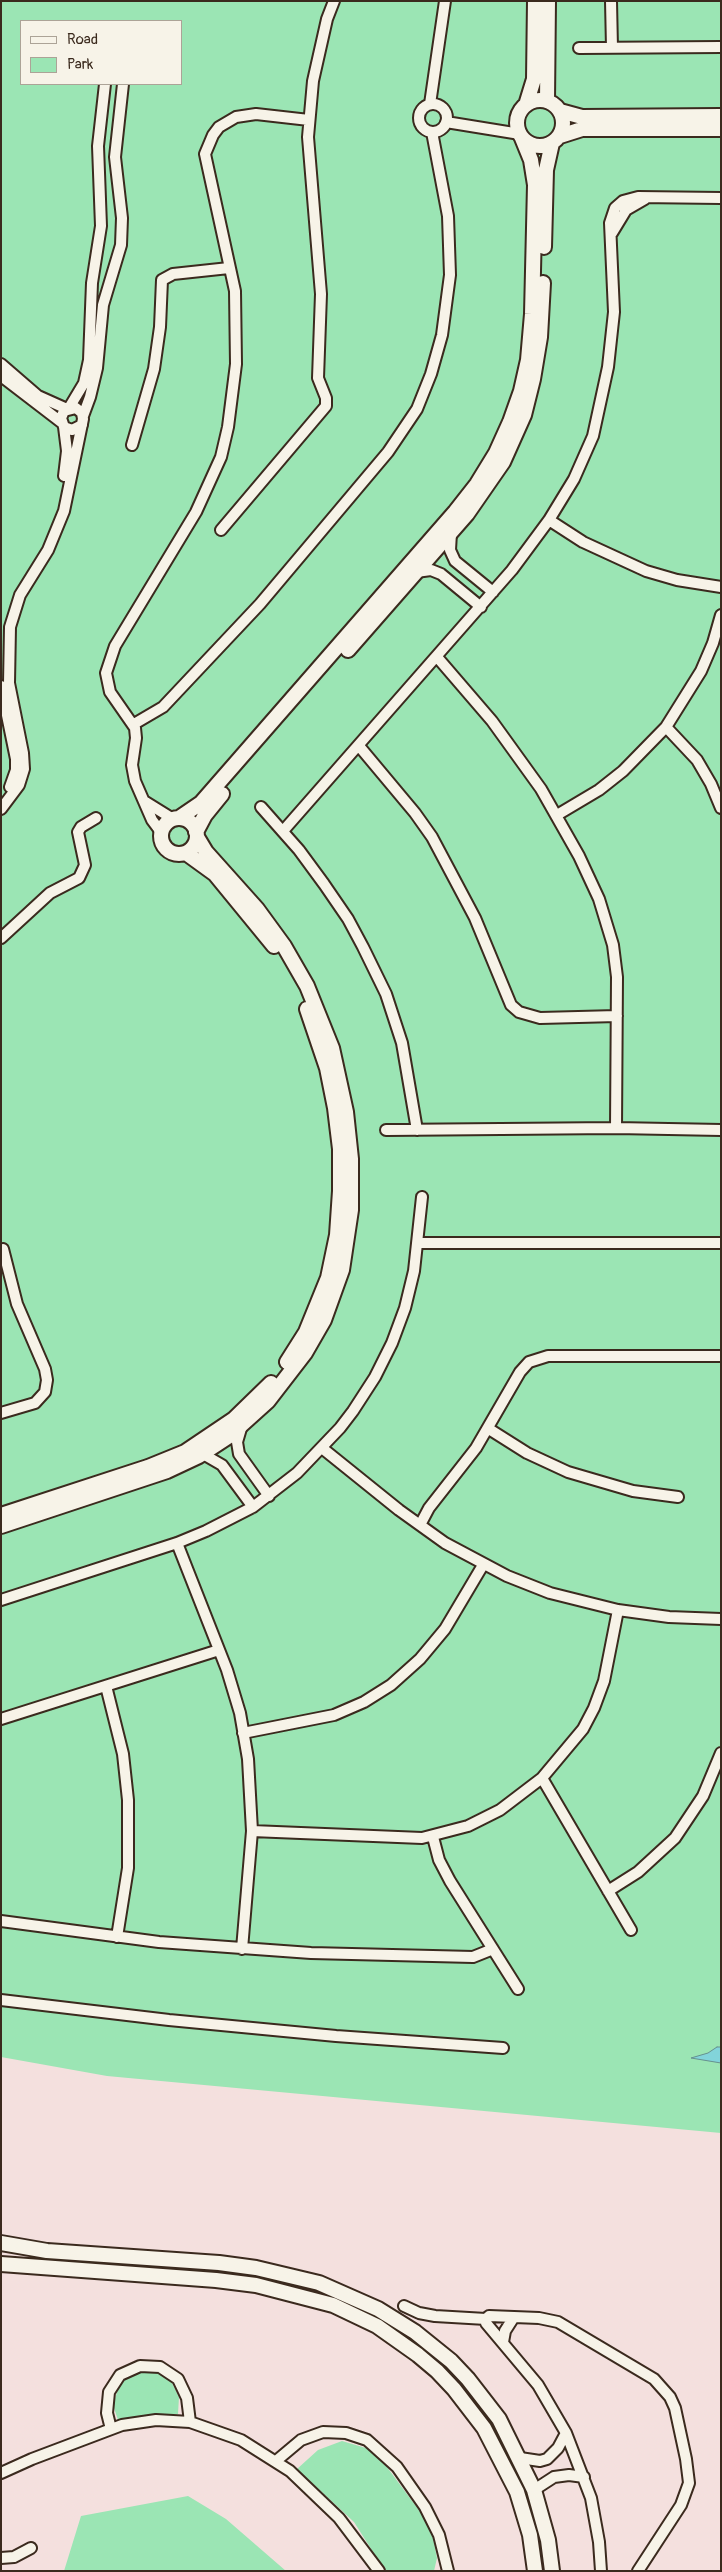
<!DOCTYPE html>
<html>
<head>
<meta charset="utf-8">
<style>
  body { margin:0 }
  #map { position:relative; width:722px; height:2572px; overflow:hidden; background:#f4e0de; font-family:Pangolin,sans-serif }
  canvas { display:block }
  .frame { position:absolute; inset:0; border:2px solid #3b2a1e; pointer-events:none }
  .legend { position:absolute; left:20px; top:20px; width:162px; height:65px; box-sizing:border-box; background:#f7f3e8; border:1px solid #aca397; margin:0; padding:6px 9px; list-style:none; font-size:15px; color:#3b2a1e }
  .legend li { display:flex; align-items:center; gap:10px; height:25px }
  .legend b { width:25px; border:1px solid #aca397 }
</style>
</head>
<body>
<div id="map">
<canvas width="722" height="2572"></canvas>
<div class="frame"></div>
<ul class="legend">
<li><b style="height:6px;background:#f7f3e8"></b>Road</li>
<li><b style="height:14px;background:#9be5b4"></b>Park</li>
</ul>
</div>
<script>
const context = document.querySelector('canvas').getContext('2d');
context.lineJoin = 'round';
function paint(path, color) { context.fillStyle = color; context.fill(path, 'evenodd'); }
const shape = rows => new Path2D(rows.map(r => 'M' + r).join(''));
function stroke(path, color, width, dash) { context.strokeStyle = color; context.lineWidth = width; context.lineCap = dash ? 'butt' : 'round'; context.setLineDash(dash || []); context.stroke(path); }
paint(shape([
  [1,1,721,1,721,2133,107,2076,1,2057],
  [21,21,181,21,181,84,21,84],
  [142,2371,160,2373,172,2383,179,2397,178,2414,156,2414,118,2420,113,2405,118,2389,127,2377],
  [342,2441,366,2448,384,2463,421,2513,433,2538,437,2558,434,2571,385,2571,354,2522,297,2469,318,2450],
  [188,2496,226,2519,286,2571,64,2571,81,2516]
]), '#9be5b4');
const water = shape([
  [717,2047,721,2047,721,2063,691,2058,708,2053,717,2047]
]);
paint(water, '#82d4da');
stroke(water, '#66908f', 1);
const street = shape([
  [611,1,612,48],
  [579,48,721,47],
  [430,104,445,1],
  '419 118a14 14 0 1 1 28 0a14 14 0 1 1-28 0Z',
  [446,122,520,134],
  [612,233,626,210,645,199],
  [1,364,38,396,67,409],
  [1,376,61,422],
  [69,408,84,383,89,360,92,283,101,226,98,146,105,84],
  [83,416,90,397,97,368,103,305,121,245,122,218,115,157,123,84],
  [132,445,154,369,160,327,162,280,173,274,229,268],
  [64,476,67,451,64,427],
  [549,520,583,542,646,571,677,580,721,587],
  [221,530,326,406,326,398,318,378,321,294,308,137,313,81,327,19,334,1],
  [451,533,450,550,455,561,493,592],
  [416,572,431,570,441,574,481,607],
  [437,657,492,721,541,789,579,856,599,899,613,945,617,977,616,1128],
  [1,686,16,759,16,770,10,787],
  [134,724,163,707,260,604,388,452,417,409,431,374,442,335,450,275,448,216,432,132],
  [666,727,697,760,711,784,721,808],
  [359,746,415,813,432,837,475,918,511,1005,519,1012,540,1018,617,1016],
  [144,801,173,819],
  [261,807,299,850,324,884,348,919,363,947,386,994,402,1043,417,1130],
  [1,809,19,785,24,769,23,753,9,683,10,627,20,595,48,550,64,511,83,419,82,413,76,408,64,411,61,418,64,427,72,430,82,425],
  [557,815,599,790,623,771,666,727,701,671,713,643,721,615],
  [283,831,512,570,549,520,574,479,593,436,608,367,614,312,610,223,615,208,623,201,638,197,721,198],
  [161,832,152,820,135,781,132,765,136,738,135,728,110,692,106,673,115,646,196,512,221,457,228,427,236,364,235,291,205,154,213,135,219,127,236,117,256,114,309,120],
  [1,938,50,893,79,878,85,865,78,832,81,827,96,818],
  [386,1130,616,1128,721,1130],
  [419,1243,721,1243],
  [1,1413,35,1403,45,1392,47,1380,45,1369,17,1304,3,1249],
  [242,1425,237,1442,239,1454,269,1496],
  [489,1429,527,1453,568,1472,633,1491,678,1497],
  [322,1448,399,1510,445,1543,507,1576,550,1593,618,1610,669,1617,721,1619],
  [203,1454,222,1465,253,1507],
  [420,1525,429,1508,476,1448,520,1372,529,1362,548,1356,721,1356],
  [177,1543,227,1670,240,1713,248,1759,252,1831,242,1949],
  [1,1600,177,1543,206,1531,253,1507,297,1473,340,1428,353,1411,375,1377,392,1343,405,1308,414,1271,422,1197],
  [106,1686,123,1754,128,1800,128,1868,117,1937],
  [1,1719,219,1650],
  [243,1733,334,1715,364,1702,391,1685,420,1659,445,1629,483,1565],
  [542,1778,631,1930],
  [252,1831,422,1838,468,1826,500,1810,542,1778,583,1729,594,1708,604,1681,618,1610],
  [433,1837,439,1860,450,1881,518,1989],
  [608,1891,638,1872,675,1838,703,1796,721,1753],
  [1,1921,159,1942,311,1953,473,1957,493,1949],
  [1,2000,169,2020,336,2036,503,2048],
  [404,2306,419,2313,435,2316,486,2319],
  [503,2342,505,2331,514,2317],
  [111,2429,107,2413,109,2392,120,2375,140,2366,160,2367,178,2379,187,2398,190,2422],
  [520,2458,540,2461,547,2459,558,2448,566,2433],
  [276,2461,301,2440,323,2432,346,2433,367,2440,397,2467,425,2507,439,2535,448,2571],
  [1,2473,32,2459,122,2425,156,2420,190,2422,241,2440,290,2471,339,2518,379,2571],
  [534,2490,554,2477,569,2475,584,2477],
  [1,2558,14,2557,31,2548],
  [601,2571,599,2542,591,2498,566,2433,538,2385,486,2323,486,2319,489,2316,539,2318,558,2322,654,2379,670,2397,675,2408,686,2459,689,2483,681,2505,638,2571]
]);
const secondary = shape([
  '517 123a23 23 0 1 1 46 0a23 23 0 1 1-46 0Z',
  [547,101,548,1],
  [526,105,534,79,535,1],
  [560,111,582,117,721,116],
  [560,136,582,129,721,129],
  [544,247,546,170,552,143],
  [348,650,467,514,503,462,524,415,533,379,540,337,543,283],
  '161 836a18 18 0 1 1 36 0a18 18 0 1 1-36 0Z',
  [179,818,201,803,455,512,477,484,496,453,510,422,521,391,528,360,532,314,535,185,531,160,522,138],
  [196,832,205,815,222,794],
  [186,853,215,874,274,946],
  [287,1362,306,1332,328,1278,337,1235,340,1191,340,1149,335,1108,327,1068,307,1009],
  [1,1515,148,1467,185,1452,234,1419,271,1383],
  [1,1526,167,1471,199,1456,228,1437,268,1401,305,1353,324,1320,342,1270,351,1210,351,1159,346,1112,332,1048,307,986,284,946,257,909,206,852,197,837],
  [1,2243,47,2251,219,2263,256,2268,319,2283,378,2309,415,2332,451,2361,468,2379,499,2419,534,2490,548,2540,552,2571],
  [1,2264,216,2280,256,2285,333,2305,377,2326,418,2355,437,2371,454,2389,484,2428,517,2492,530,2535,535,2571]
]);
stroke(street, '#3b2a1e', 14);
stroke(secondary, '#3b2a1e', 18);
stroke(street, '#f7f3e8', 10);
stroke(secondary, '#f7f3e8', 14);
</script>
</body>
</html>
